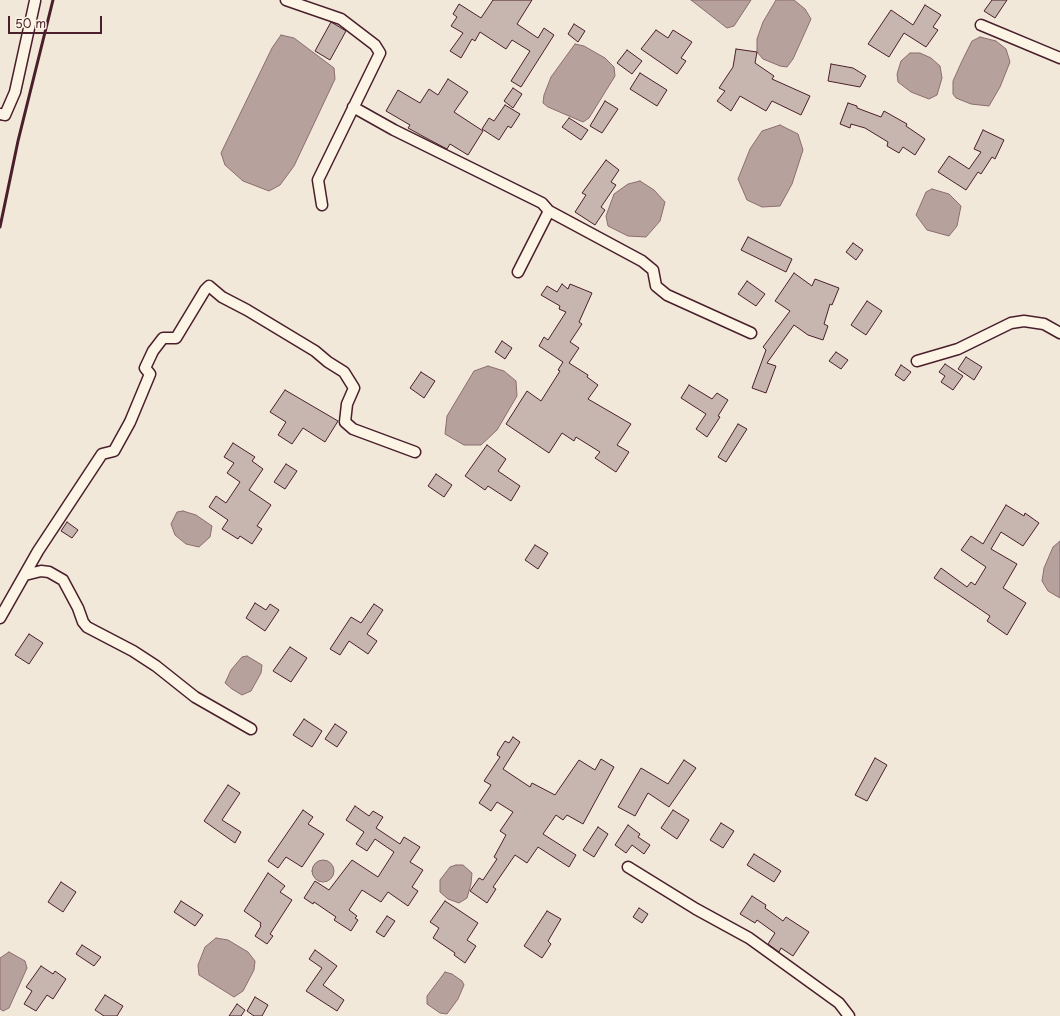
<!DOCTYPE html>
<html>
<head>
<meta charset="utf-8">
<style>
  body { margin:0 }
  #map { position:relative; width:1060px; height:1016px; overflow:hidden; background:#f1e8da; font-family:"Playpen Sans",sans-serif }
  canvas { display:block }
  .scale { position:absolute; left:8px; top:16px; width:94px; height:18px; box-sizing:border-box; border:2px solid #4a1f2b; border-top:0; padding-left:5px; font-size:12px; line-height:14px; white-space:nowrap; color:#4a1f2b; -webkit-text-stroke:3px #fcf5e5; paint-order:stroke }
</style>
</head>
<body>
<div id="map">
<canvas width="1060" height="1016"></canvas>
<div class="scale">50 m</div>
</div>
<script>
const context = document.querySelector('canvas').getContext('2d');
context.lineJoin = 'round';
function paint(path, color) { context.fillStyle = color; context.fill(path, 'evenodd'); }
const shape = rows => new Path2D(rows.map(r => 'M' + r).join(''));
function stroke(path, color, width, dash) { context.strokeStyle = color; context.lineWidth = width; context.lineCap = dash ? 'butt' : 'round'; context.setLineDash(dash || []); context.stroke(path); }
const water = shape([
  [691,0,751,0,734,26,727,28,691,0],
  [776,0,794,0,805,9,811,19,793,59,787,67,780,66,763,59,757,52,757,39,763,22,776,0],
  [281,35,294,38,334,68,335,79,294,166,280,185,269,191,243,181,225,165,221,153,272,48,281,35],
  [980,37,996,41,1006,49,1010,62,1000,87,989,106,971,104,956,98,953,94,953,81,962,61,972,41,980,37],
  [575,44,584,46,605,58,614,67,615,76,589,118,583,122,548,107,543,103,544,95,551,77,575,44],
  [910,53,920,53,931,58,940,66,942,78,937,95,929,99,911,92,898,82,897,74,901,61,910,53],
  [780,125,798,134,803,150,792,184,780,206,762,207,747,200,738,179,750,149,762,131,780,125],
  [640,181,654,190,665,202,660,221,646,237,628,236,608,226,606,216,614,194,628,184,640,181],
  [932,189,949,194,961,206,957,226,949,236,927,230,916,215,926,192,932,189],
  [488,366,504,371,516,381,517,396,497,430,481,445,464,445,445,434,447,416,474,371,488,366],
  [183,511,196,515,212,526,210,537,199,547,186,544,175,535,171,524,177,512,183,511],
  [1060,541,1060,598,1048,591,1042,581,1044,568,1053,547,1060,541],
  [247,656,262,665,261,673,251,691,242,695,232,689,225,683,231,670,242,657,247,656],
  '312 871a11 11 0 1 1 22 0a11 11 0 1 1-22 0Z',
  [456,865,463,865,472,873,471,884,467,898,459,903,448,899,440,892,440,880,450,867,456,865],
  [216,938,228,940,248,952,255,961,254,970,243,991,234,997,199,975,198,965,205,947,216,938],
  [9,952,25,961,27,968,9,1008,3,1011,0,1009,0,958,9,952],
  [445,972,452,974,462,981,464,985,458,999,447,1014,440,1013,427,1004,427,996,445,972]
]);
paint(water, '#b6a19c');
stroke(water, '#8b6d6f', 1);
const building = shape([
  [493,0,532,0,517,24,538,38,544,28,554,35,521,87,511,81,530,51,512,40,506,49,480,32,475,41,472,39,461,58,450,51,463,33,451,26,457,17,453,14,459,4,481,18,493,0],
  [992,0,1007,0,995,18,984,11,992,0],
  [925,5,941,15,933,27,938,30,926,47,904,33,889,57,868,44,891,10,913,25,925,5],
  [331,22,346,31,330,60,315,51,331,22],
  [574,24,585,31,578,42,568,34,574,24],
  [656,30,668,38,673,30,692,42,681,58,686,61,677,74,641,49,656,30],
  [736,49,757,52,755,63,774,76,772,79,810,96,801,115,772,101,766,111,740,96,731,111,717,101,725,91,719,88,733,67,736,49],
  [627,50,642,61,632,74,617,63,627,50],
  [831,64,853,68,866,76,860,87,828,81,831,64],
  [640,73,667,90,657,106,630,89,640,73],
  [448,79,468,92,454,112,483,131,468,155,450,144,447,149,428,139,408,128,410,125,386,111,398,90,420,103,429,89,438,95,448,79],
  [513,88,522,94,513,108,504,101,513,88],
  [605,101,618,109,602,133,590,126,605,101],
  [848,103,857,106,857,108,881,117,884,111,907,124,906,126,925,139,915,155,903,147,899,153,887,146,888,142,865,128,851,124,850,128,840,124,848,103],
  [505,105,520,114,511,128,508,126,499,140,482,129,489,118,494,121,505,105],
  [569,118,588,130,581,140,562,127,569,118],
  [983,130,1004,140,995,159,992,157,981,174,978,172,966,190,938,172,949,156,969,169,981,152,974,149,983,130],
  [606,160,619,170,611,182,616,185,601,207,605,210,595,225,575,212,586,195,582,193,606,160],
  [748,237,792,259,786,272,741,250,748,237],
  [853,243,863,250,856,260,846,252,853,243],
  [794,273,812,286,815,279,839,288,832,305,830,304,824,324,828,326,823,340,808,335,794,325,767,363,776,366,766,393,752,388,766,350,763,347,790,311,775,301,794,273],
  [747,281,765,294,756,306,738,294,747,281],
  [562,284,568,289,570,284,592,293,579,322,582,324,570,342,579,348,569,363,588,375,587,377,598,385,588,399,631,424,617,445,629,452,616,472,595,458,600,452,576,437,574,441,562,433,549,453,506,424,527,391,541,401,560,371,558,370,563,362,539,346,544,337,548,340,566,312,559,309,560,306,541,295,547,286,557,292,562,284],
  [867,301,882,311,866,335,851,325,867,301],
  [502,341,512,348,505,359,495,352,502,341],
  [836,352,848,360,841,369,829,361,836,352],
  [966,357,982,367,974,380,958,369,966,357],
  [945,364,963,376,953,390,941,382,945,376,939,372,945,364],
  [901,365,911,372,904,381,895,375,901,365],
  [421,372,435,381,424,398,410,388,421,372],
  [689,385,712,399,717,393,728,400,718,416,720,417,707,437,696,429,706,414,681,398,689,385],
  [285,390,338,421,325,442,303,428,292,444,278,435,286,422,270,412,285,390],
  [738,424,747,429,726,462,718,457,738,424],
  [233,443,255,457,252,461,263,469,249,490,271,505,257,526,262,529,252,544,240,536,238,539,222,529,228,520,209,507,216,496,226,503,240,482,227,473,234,463,224,457,233,443],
  [487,445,506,459,498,471,520,486,511,501,488,486,485,490,465,476,487,445],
  [286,464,297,471,285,489,274,482,286,464],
  [436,474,452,485,444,497,428,486,436,474],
  [1006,505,1024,516,1025,513,1039,523,1023,546,1001,532,991,549,1017,564,1003,588,1026,603,1007,635,987,621,990,616,934,578,941,568,967,587,971,582,975,585,986,567,961,550,971,536,983,544,1006,505],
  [67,522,78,530,72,538,61,531,67,522],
  [535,545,548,553,538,569,525,560,535,545],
  [255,603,266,610,270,604,279,610,265,631,246,618,255,603],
  [374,604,383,610,367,634,377,641,368,654,349,641,340,655,330,649,351,617,361,623,374,604],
  [29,634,43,643,29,664,15,655,29,634],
  [290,647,307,658,291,682,273,671,290,647],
  [304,719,322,731,312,747,293,735,304,719],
  [335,724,347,732,337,747,325,739,335,724],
  [513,737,520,742,503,769,530,787,532,783,555,795,579,760,595,770,601,759,614,767,583,824,567,815,563,820,556,815,543,834,576,855,569,867,538,847,527,863,515,855,493,887,496,889,487,903,470,891,479,878,483,880,497,859,494,857,506,835,500,831,513,812,497,802,491,811,479,803,491,785,484,781,500,757,497,755,498,752,505,741,509,743,513,737],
  [875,758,887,765,867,801,855,795,875,758],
  [684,760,696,768,669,807,648,793,635,816,618,807,641,768,668,784,684,760],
  [228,785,240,793,222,820,241,832,235,843,204,821,228,785],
  [355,806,369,816,373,811,383,817,376,828,400,844,404,837,420,847,410,862,423,870,412,887,418,891,408,906,388,892,381,902,362,890,349,910,357,916,355,918,358,920,351,931,334,920,336,917,314,902,313,904,304,898,315,881,329,890,352,860,378,877,394,852,375,839,367,851,356,844,364,832,346,820,355,806],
  [303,810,313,817,308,824,324,834,302,867,286,857,278,868,268,861,303,810],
  [673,810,689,820,677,839,661,828,673,810],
  [721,823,734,831,723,848,710,840,721,823],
  [628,825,640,834,638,837,650,845,644,854,632,845,626,853,615,845,628,825],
  [598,827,608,834,594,857,583,850,598,827],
  [754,854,781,871,774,882,747,865,754,854],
  [268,873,285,886,280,892,292,900,270,934,273,936,267,944,255,936,261,926,260,925,261,923,244,911,268,873],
  [61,882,76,892,63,912,48,902,61,882],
  [752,896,766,905,765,908,783,921,786,917,809,932,793,956,781,948,779,952,768,944,775,933,757,920,755,923,740,914,752,896],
  [181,901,203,915,195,926,174,912,181,901],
  [445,901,478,923,467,940,476,946,465,963,454,955,455,953,433,938,439,928,430,922,445,901],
  [639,908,648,914,642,923,633,917,639,908],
  [547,911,561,919,548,941,551,944,542,958,524,946,547,911],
  [387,916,395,921,384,937,376,932,387,916],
  [82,945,101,957,94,966,76,954,82,945],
  [315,950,337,966,323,985,344,1000,337,1011,306,991,322,968,309,959,315,950],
  [41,966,53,974,55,971,66,979,53,999,47,995,36,1011,24,1004,32,991,26,987,41,966],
  [105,995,123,1006,117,1016,104,1016,95,1010,105,995],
  [255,997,268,1005,262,1016,254,1016,247,1011,255,997],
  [237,1004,245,1010,241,1016,229,1016,237,1004]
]);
paint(building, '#c7b6af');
stroke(building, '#4a1f2b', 1);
const minor = shape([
  [286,0,341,19,375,45,380,53,318,180,322,205],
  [981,25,1060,58],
  [353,107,394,130,542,203,549,211,518,272],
  [0,114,5,115,15,92,35,1],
  [549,211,642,261,653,270,656,286,667,295,751,333],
  [917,361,958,349,1011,323,1024,321,1044,324,1060,333],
  [25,575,41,571,49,572,63,580,78,608,83,622,87,627,133,651,156,666,195,697,251,729],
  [0,618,38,551,102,454,114,451,130,422,150,374,145,368,153,351,163,338,176,338,205,290,209,286,222,297,247,310,315,351,328,362,344,372,354,388,347,404,345,422,353,429,415,452],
  [628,867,696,909,749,938,839,1003,849,1016]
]);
stroke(minor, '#4a1f2b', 13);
stroke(minor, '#fcf5e5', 10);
stroke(shape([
  [0,227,18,141,53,0]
]), '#4a1f2b', 3);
</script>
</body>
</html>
